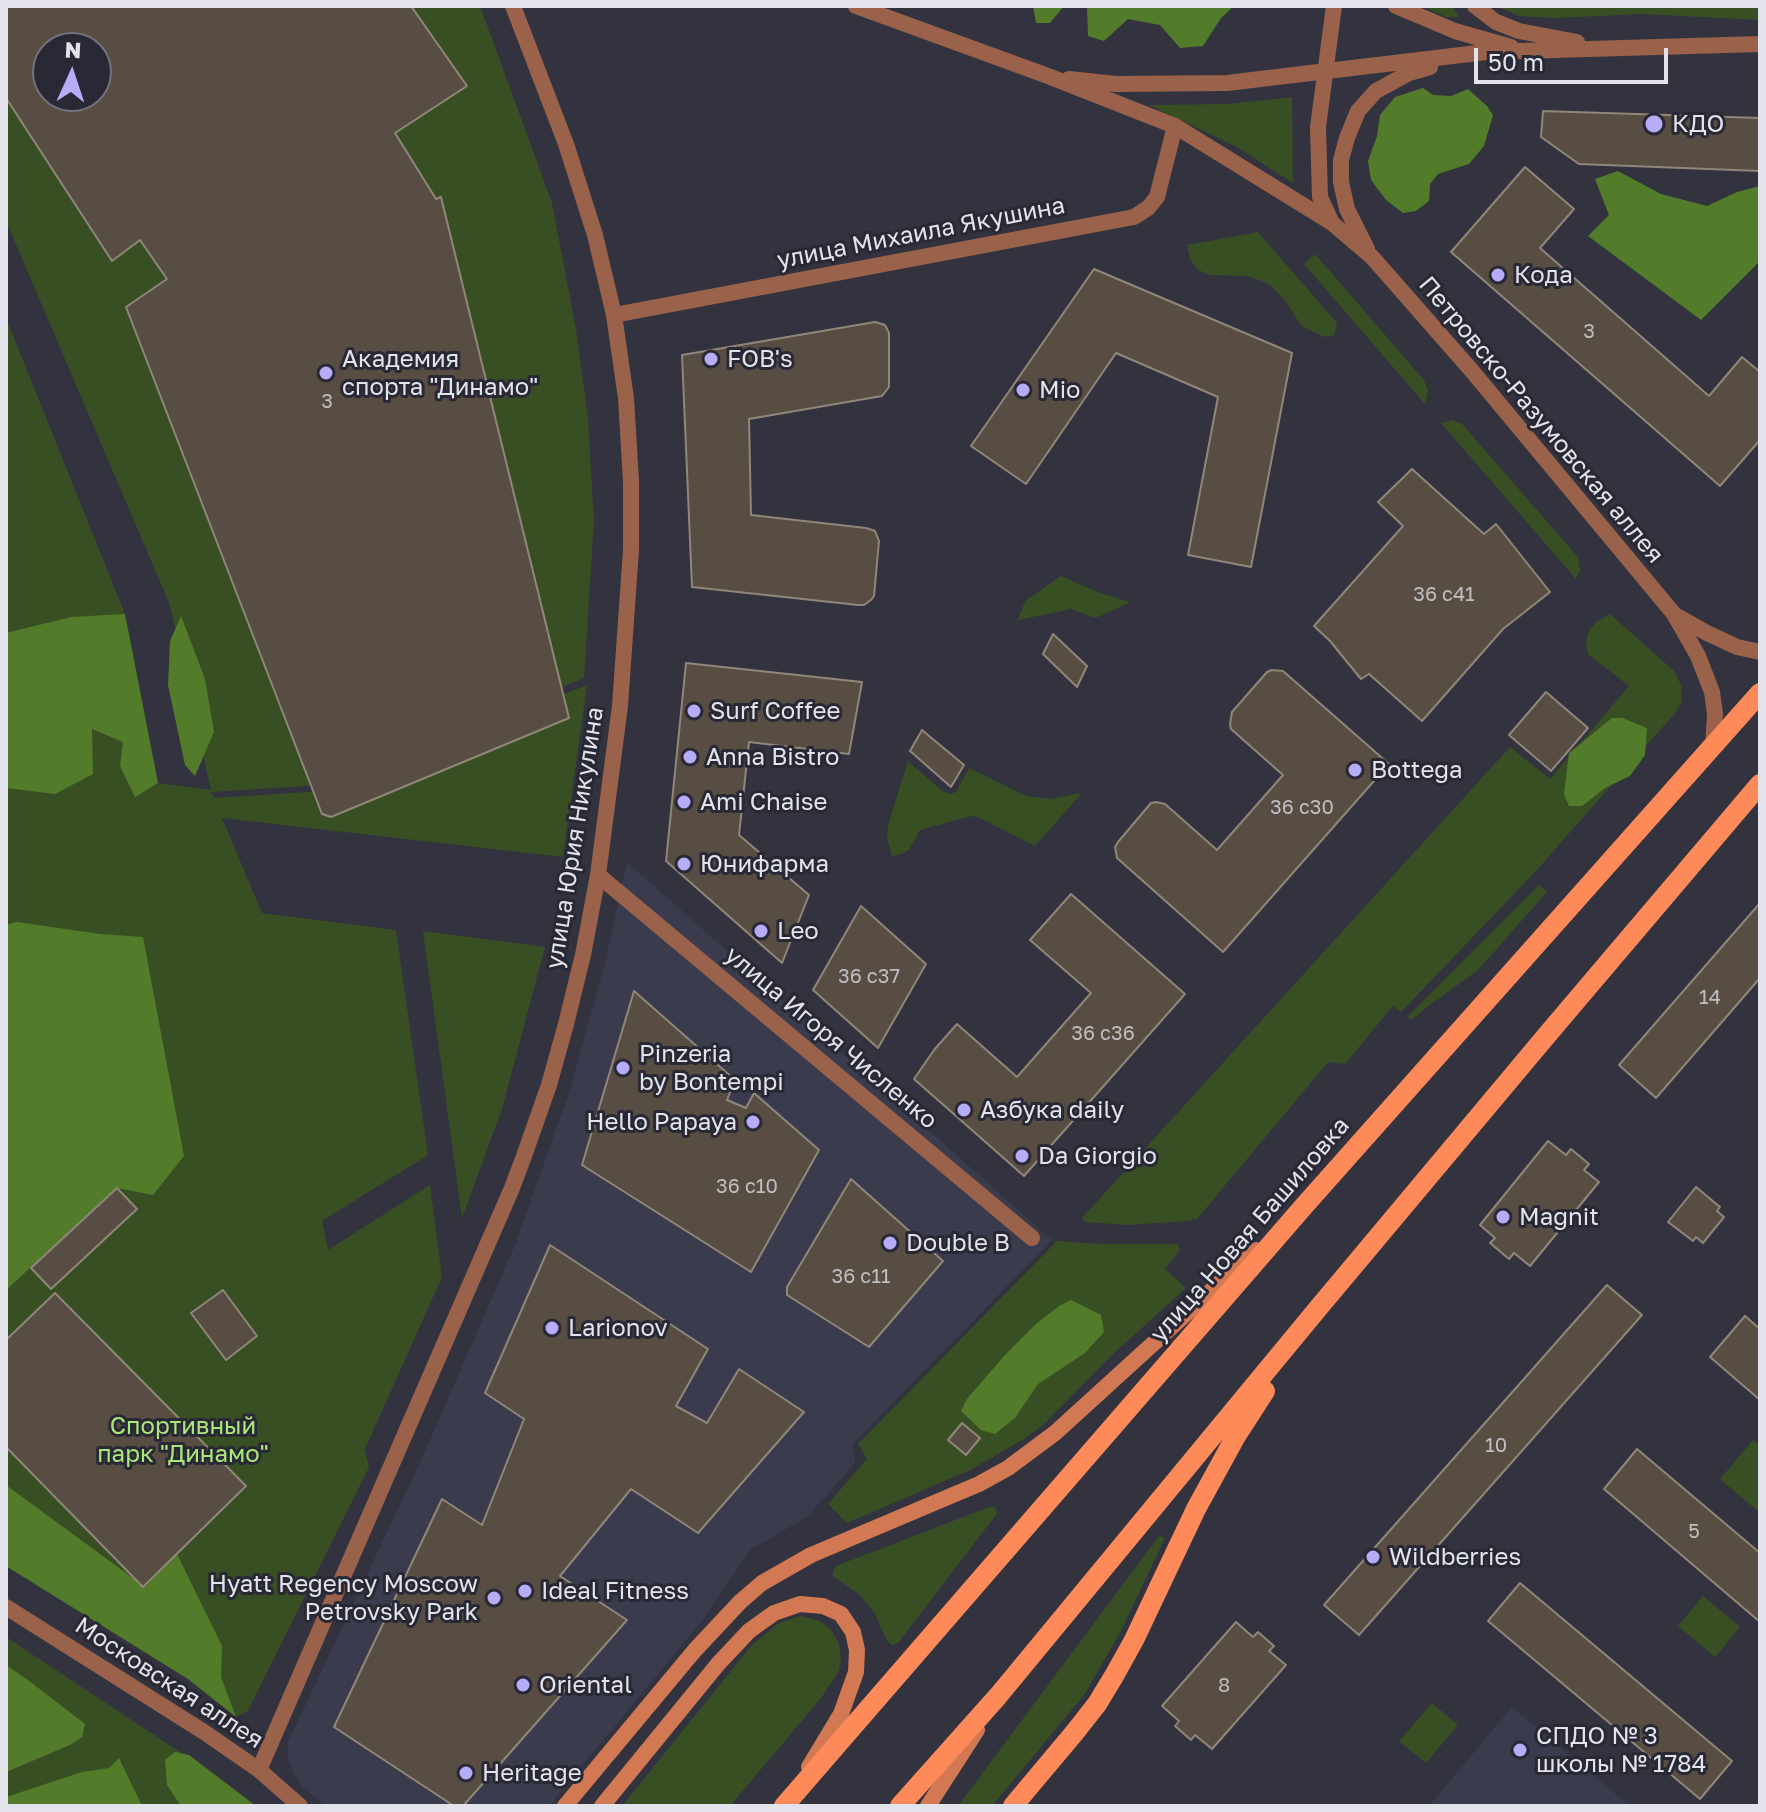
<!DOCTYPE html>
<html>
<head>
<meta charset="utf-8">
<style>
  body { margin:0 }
  #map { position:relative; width:1766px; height:1812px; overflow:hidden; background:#32333f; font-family:"Golos Text",sans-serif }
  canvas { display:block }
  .frame { position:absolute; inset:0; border:8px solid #e2e3eb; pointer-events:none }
  .north { position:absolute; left:32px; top:32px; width:80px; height:80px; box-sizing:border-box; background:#282935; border:2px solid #72737e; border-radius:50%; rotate:3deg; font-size:22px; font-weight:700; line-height:32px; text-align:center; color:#e2e3eb }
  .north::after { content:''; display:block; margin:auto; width:28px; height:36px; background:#b6acf8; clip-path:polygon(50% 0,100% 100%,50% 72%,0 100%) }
  .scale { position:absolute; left:1474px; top:48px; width:194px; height:36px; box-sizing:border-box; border:4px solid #e2e3eb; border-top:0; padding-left:10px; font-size:24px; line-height:28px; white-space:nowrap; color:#e2e3eb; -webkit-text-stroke:6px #282935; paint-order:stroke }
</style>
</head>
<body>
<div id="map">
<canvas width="1766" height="1812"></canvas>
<div class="frame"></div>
<div class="north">N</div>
<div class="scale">50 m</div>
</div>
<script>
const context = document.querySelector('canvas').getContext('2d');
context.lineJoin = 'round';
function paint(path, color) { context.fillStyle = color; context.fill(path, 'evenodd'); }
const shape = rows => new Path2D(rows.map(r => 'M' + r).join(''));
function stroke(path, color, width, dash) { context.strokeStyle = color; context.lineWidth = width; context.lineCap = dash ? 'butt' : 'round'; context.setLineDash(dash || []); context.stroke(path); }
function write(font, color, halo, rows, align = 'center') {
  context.font = font + ' "Golos Text",sans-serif'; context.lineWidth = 6; context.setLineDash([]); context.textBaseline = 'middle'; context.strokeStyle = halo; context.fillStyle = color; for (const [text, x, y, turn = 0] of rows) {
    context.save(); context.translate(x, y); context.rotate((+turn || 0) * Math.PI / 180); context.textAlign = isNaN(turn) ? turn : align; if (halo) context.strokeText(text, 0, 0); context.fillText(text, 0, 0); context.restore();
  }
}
paint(shape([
  [627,862,1052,1240,853,1444,855,1463,807,1517,751,1549,701,1622,549,1806,326,1806,303,1787,293,1773,288,1760,288,1742,423,1456,515,1245,569,1093,605,963],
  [1512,1707,1630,1806,1429,1806]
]), '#3a3b4d');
paint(shape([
  [6,6,480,6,552,203,576,329,588,418,594,521,584,678,323,785,211,792,214,798,324,791,587,685,563,857,222,818,262,913,396,930,428,1155,322,1221,328,1250,430,1185,442,1277,365,1449,369,1467,248,1711,236,1717,188,1679,6,1566,6,318,125,614,158,783,211,790,170,605,6,221],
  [48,48,96,48,96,96,48,96],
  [1422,6,1452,6,1459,17,1446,17],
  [1496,6,1760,6,1760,20,1643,14,1554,18,1519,16],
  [1292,97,1293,183,1237,147,1149,105,1228,104],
  [1258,232,1337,323,1334,335,1325,337,1305,328,1300,324,1285,300,1270,285,1264,282,1248,276,1209,275,1197,269,1190,259,1187,245],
  [1315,254,1424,380,1428,391,1425,404,1304,264],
  [1452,420,1462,424,1578,557,1580,570,1576,579,1441,423],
  [1061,576,1100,593,1130,602,1098,617,1092,617,1071,609,1018,620,1025,601],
  [1610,614,1674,671,1681,685,1682,701,1676,712,1535,872,1401,1012,1393,1006,1345,1064,1328,1062,1197,1219,1187,1221,1128,1225,1085,1222,1082,1218,1510,747,1550,779,1629,686,1588,654,1586,642,1589,631,1596,622],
  [908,761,941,790,950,794,956,792,969,768,1026,796,1050,799,1082,793,1035,846,978,817,971,816,920,830,909,850,901,854,892,856,887,837,888,825],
  [1539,885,1547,892,1478,970,1430,1005,1411,1020,1407,1017],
  [423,931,545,947,502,1109,462,1218],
  [1057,1241,1099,1244,1178,1244,1180,1250,1165,1269,1186,1288,1113,1354,1044,1424,1024,1439,970,1470,847,1523,828,1504,867,1459,858,1444],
  [1753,1440,1760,1446,1760,1513,1720,1479],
  [989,1507,994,1507,997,1510,996,1515,898,1643,892,1645,887,1641,875,1614,861,1596,833,1576,833,1571,836,1566],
  [1159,1536,1165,1538,1120,1633,1084,1695,992,1806,958,1806],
  [1703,1596,1740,1627,1715,1657,1678,1626],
  [801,1616,820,1621,832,1631,839,1644,841,1659,839,1671,821,1698,730,1806,622,1806,752,1645,779,1623],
  [6,1637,210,1772,250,1806,6,1806],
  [1432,1703,1458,1725,1426,1763,1399,1741]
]), '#384f24');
paint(shape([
  [1064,6,1050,23,1036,23,1033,6],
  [1087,6,1234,6,1221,18,1203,46,1180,48,1160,25,1128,19,1104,41,1088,36],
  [1423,88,1433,95,1451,96,1468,89,1487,106,1493,115,1484,146,1469,164,1438,174,1430,184,1429,201,1416,211,1403,213,1386,200,1371,180,1368,161,1377,136,1380,115,1395,97],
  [1618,171,1661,194,1707,206,1737,192,1760,186,1760,261,1701,320,1588,236,1609,215,1595,179],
  [125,614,158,783,135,797,120,766,123,742,92,729,93,774,55,794,6,788,6,633,71,617],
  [181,616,205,679,214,732,195,776,185,765,168,685,170,641],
  [1612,718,1622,718,1647,728,1645,755,1630,776,1605,788,1582,806,1569,806,1564,794,1569,753],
  [17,922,100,934,143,937,184,1156,153,1195,117,1188,6,1290,6,925],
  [1071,1300,1101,1315,1104,1332,1085,1353,1038,1384,1015,1418,995,1434,981,1430,961,1411,967,1399,1004,1356,1036,1324,1059,1306],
  [6,1485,145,1587,177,1554,222,1646,221,1677,236,1717,188,1679,6,1566],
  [6,1665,28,1680,85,1724,82,1737,70,1745,6,1772],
  [175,1752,189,1755,256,1806,181,1806,167,1785,165,1760],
  [119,1758,142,1806,10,1806,6,1800,6,1797,82,1772,109,1768]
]), '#527c2a');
const building = shape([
  [6,6,411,6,467,86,395,133,436,199,441,197,569,718,331,817,322,814,126,307,167,279,140,240,112,261,6,98,6,6],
  [48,48,96,48,96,96,48,96,48,48],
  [1543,111,1760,118,1760,171,1579,164,1541,137,1543,111],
  [1525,167,1574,209,1540,248,1709,396,1742,357,1760,372,1760,440,1720,486,1451,252,1525,167],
  [1094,269,1292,353,1251,567,1188,555,1218,397,1116,353,1026,484,971,446,1094,269],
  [875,322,885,325,889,333,889,387,882,396,749,419,751,515,866,528,875,531,879,541,874,596,871,600,864,605,858,605,692,587,682,355,875,322],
  [1412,469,1484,534,1496,524,1550,592,1503,629,1422,721,1369,674,1361,679,1330,641,1314,626,1403,526,1378,502,1412,469],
  [1053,634,1087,666,1077,687,1043,654,1053,634],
  [686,663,862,682,849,754,749,742,739,835,809,895,782,963,666,861,686,663],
  [1272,670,1283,671,1389,764,1223,952,1117,858,1115,847,1118,842,1151,803,1156,802,1165,804,1217,850,1283,775,1231,729,1230,724,1232,712,1267,672,1272,670],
  [1546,692,1588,728,1551,771,1509,735,1546,692],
  [922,730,964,765,951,787,910,751,922,730],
  [1071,894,1185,994,1024,1176,914,1079,934,1050,957,1024,1017,1077,1091,993,1030,940,1071,894],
  [1760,903,1760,978,1656,1098,1619,1065,1760,903],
  [861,906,926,964,878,1048,813,990,861,906],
  [634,991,735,1080,727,1100,746,1108,754,1093,819,1150,751,1272,582,1165,634,991],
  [1548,1141,1566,1155,1571,1149,1589,1164,1584,1170,1599,1182,1530,1266,1514,1253,1509,1259,1490,1243,1495,1238,1480,1225,1548,1141],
  [851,1179,943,1261,869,1347,787,1295,787,1287,851,1179],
  [1696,1187,1720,1207,1717,1211,1724,1217,1703,1243,1696,1237,1693,1241,1668,1222,1696,1187],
  [117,1188,137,1209,51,1289,31,1268,117,1188],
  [550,1245,708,1349,676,1406,707,1423,739,1369,804,1412,698,1533,631,1489,560,1576,627,1620,463,1806,454,1806,334,1727,442,1499,482,1525,524,1419,485,1393,550,1245],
  [1607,1285,1642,1315,1359,1635,1324,1605,1607,1285],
  [223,1290,257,1336,226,1360,191,1313,223,1290],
  [55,1293,246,1486,143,1587,6,1447,6,1340,55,1293],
  [1745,1316,1760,1329,1760,1400,1710,1357,1745,1316],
  [962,1423,980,1438,966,1455,948,1440,962,1423],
  [1637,1449,1760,1553,1760,1622,1604,1489,1637,1449],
  [1520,1583,1732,1761,1700,1799,1488,1621,1520,1583],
  [1236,1622,1253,1637,1258,1632,1274,1646,1269,1651,1286,1665,1212,1749,1195,1735,1191,1740,1175,1726,1179,1721,1162,1706,1236,1622]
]);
paint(building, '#574d42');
stroke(building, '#90867a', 2);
stroke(shape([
  [614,315,1134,217,1148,208,1157,197,1175,126],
  [598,875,1032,1238],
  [6,1607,204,1732,259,1770,300,1806],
  [259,1770,512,1188,524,1156,549,1085,566,1024,583,955,598,875,620,706,631,550,631,481,626,398,614,315,595,235,566,144,513,6]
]), '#9a624a', 16);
stroke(shape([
  [856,6,1048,76,1175,126,1332,223,1372,257,1472,371,1674,614,1698,656,1712,692,1715,714,1713,747],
  [1396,6,1455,31,1511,47],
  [1475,6,1496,22,1519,31,1577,42],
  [1069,79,1116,84,1227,83,1486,52,1760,44],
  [1331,221,1320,197,1318,127,1334,6],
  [1367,249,1347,209,1341,182,1341,160,1347,138,1358,111,1376,91,1409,73,1430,67],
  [1675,615,1707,633,1737,647,1760,652]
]), '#9a624a', 16);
stroke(shape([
  [565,1806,695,1650,740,1602,762,1583,811,1555,979,1484,1008,1468,1055,1433,1256,1250],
  [602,1806,718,1664,749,1631,774,1613,800,1604,823,1606,841,1614,853,1632,857,1650,856,1672,841,1714,809,1767],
  [928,1806,977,1730]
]), '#d27954', 16);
stroke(shape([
  [784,1806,1304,1206,1760,693],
  [900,1806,998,1696,1315,1312,1547,1035,1760,784],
  [1013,1806,1075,1732,1097,1704,1114,1676,1134,1640,1196,1509,1236,1436,1265,1391]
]), '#fe8a59', 20);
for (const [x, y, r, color] of [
  [1654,124,10,"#b6acf8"],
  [1498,275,8,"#b6acf8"],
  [711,359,8,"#b6acf8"],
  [326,373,8,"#b6acf8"],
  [1023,390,8,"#b6acf8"],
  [694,711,8,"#b6acf8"],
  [690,757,8,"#b6acf8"],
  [1355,770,8,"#b6acf8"],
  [684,802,8,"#b6acf8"],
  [684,864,8,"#b6acf8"],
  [761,931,8,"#b6acf8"],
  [623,1068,8,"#b6acf8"],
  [964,1110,8,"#b6acf8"],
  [753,1122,8,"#b6acf8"],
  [1022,1156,8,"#b6acf8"],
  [1503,1217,8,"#b6acf8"],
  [890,1243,8,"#b6acf8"],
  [552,1328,8,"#b6acf8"],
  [1373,1557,8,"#b6acf8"],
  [525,1591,8,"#b6acf8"],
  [494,1598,8,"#b6acf8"],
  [523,1685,8,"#b6acf8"],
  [1520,1750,8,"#b6acf8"],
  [466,1773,8,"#b6acf8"]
]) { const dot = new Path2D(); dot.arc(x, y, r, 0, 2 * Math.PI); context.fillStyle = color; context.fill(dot); stroke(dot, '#282935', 3); }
write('20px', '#bfbec1', null, [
  ["3",1589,332],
  ["3",327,402],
  ["36 с41",1444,595],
  ["36 с30",1302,808],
  ["36 с37",869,977],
  ["14",1710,998],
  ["36 с36",1103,1034],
  ["36 с10",747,1187],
  ["36 с11",861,1277],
  ["10",1496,1446],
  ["5",1694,1532],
  ["8",1224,1686]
]);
write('24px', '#e2e3eb', '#282935', [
  ["КДО",1672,124],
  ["Кода",1514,275],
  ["Академия",342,359],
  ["спорта \"Динамо\"",342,387],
  ["FOB's",727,359],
  ["Mio",1039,390],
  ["Surf Coffee",710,711],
  ["Anna Bistro",706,757],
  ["Bottega",1371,770],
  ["Ami Chaise",700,802],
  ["Юнифарма",700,864],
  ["Leo",777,931],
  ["Pinzeria",639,1054],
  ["by Bontempi",639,1082],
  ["Азбука daily",980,1110],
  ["Hello Papaya",737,1122,"right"],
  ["Da Giorgio",1038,1156],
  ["Magnit",1519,1217],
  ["Double B",906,1243],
  ["Larionov",568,1328],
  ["Wildberries",1389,1557],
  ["Hyatt Regency Moscow",478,1584,"right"],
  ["Petrovsky Park",478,1612,"right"],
  ["Ideal Fitness",541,1591],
  ["Oriental",539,1685],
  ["СПДО № 3",1536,1736],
  ["школы № 1784",1536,1764],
  ["Heritage",482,1773]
], 'left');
write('24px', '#e2e3eb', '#282935', [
  ["улица Михаила Якушина",921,233,-11],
  ["Петровско-Разумовская аллея",1541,420,50],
  ["улица Юрия Никулина",575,838,-81],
  ["улица Игоря Численко",831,1038,40],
  ["улица Новая Башиловка",1250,1230,-49],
  ["Московская аллея",169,1683,33]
]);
write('24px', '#ace67a', '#282935', [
  ["Спортивный",183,1426],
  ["парк \"Динамо\"",183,1454]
]);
</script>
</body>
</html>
